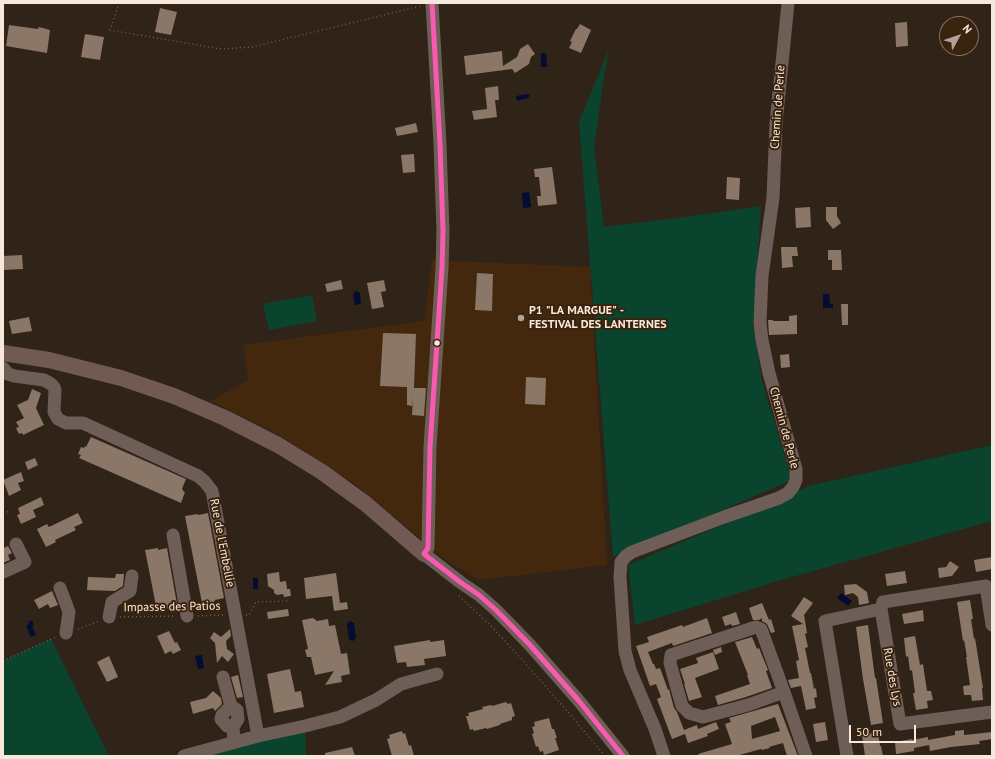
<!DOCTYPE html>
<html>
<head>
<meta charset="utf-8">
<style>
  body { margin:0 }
  #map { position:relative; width:995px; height:759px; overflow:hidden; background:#302318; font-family:"PT Sans",sans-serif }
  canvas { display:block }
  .frame { position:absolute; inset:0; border:4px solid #f8e8db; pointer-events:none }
  .north { position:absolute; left:939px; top:16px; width:40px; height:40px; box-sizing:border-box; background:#3a230d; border:1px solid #86725f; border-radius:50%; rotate:50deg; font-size:11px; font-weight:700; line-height:16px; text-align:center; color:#f8e8db }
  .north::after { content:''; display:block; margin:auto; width:14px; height:18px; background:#b2a397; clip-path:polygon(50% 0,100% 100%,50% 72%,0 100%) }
  .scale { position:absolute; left:849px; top:725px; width:67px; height:18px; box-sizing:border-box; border:2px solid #f8e8db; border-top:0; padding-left:5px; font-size:12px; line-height:14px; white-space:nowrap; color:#f8e8db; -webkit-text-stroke:3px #3a230d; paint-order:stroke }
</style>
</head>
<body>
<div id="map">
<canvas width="995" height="759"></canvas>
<div class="frame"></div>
<div class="north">N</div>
<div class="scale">50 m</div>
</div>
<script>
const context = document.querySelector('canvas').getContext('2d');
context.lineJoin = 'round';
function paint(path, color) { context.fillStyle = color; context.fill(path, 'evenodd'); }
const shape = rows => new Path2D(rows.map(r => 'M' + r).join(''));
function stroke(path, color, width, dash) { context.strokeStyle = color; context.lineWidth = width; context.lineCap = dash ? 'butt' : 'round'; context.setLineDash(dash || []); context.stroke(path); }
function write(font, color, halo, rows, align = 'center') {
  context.font = font + ' "PT Sans",sans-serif'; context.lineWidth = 4; context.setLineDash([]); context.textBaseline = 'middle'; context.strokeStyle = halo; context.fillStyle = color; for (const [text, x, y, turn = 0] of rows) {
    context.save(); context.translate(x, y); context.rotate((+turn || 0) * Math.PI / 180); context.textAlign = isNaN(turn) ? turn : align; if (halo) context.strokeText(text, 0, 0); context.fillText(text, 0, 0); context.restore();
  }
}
paint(shape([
  [432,260,590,267,607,565,479,580,449,562,356,485,276,433,210,401,248,380,243,345,424,321]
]), '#43280e');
paint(shape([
  [609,49,603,84,594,148,604,227,685,217,761,206,753,325,762,381,792,480,613,557,579,122],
  [312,295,317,321,269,330,263,304],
  [992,445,992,521,781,580,635,625,628,565,783,499,808,486],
  [51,639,109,756,3,756,3,661],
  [305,726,306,756,184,756]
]), '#0a442e');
paint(shape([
  [541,53,546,53,547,67,541,67],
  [527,94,530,95,528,98,517,101,516,96],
  [529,192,531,207,523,208,522,193],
  [355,291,357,291,360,293,361,304,355,305,353,295],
  [823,294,829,294,830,304,833,304,833,308,823,308],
  [253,578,258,578,258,589,253,589],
  [841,593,852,601,848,606,837,598],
  [32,620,34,625,32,626,36,635,31,637,26,626,29,624,28,622],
  [350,621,354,623,356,638,353,641,349,640,347,624],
  [202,655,204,668,198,669,195,656]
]), '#040d31');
paint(shape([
  [160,8,177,12,171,35,155,32],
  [907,22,908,46,896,47,895,23],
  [580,24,591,30,581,53,569,48,572,42,570,41,576,29,577,29],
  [9,25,38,29,39,27,50,30,47,53,6,46],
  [85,34,104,37,100,60,81,57],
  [528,44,535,54,531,57,529,64,515,73,512,69,466,75,464,56,502,51,503,66,517,57,520,49],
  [498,86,499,100,495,100,497,117,474,120,472,111,487,109,485,88],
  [416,123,418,132,397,136,395,128],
  [414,154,415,172,403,173,401,155],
  [552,167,557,204,538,206,537,196,541,196,539,177,535,177,534,169],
  [727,177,740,178,739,200,726,199],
  [810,207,811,227,796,228,795,208],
  [826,207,837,207,837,216,841,223,833,229,826,220],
  [781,247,797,247,798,256,792,256,793,267,782,268],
  [828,250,841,250,842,270,832,270,832,260,828,260],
  [22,255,23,269,3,270,3,256],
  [477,273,493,274,492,311,475,310],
  [341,280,343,289,327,292,325,284],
  [384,280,386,291,381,292,384,307,372,309,367,283],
  [841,304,848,304,848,325,842,325],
  [797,315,797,334,769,335,768,320,773,320,773,321,789,321,789,316],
  [29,317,32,331,12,334,9,321],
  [383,333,416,334,414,388,426,388,424,416,412,415,413,396,412,406,407,405,407,387,380,386],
  [789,354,790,367,781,368,780,355],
  [526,377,546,378,545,405,525,404],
  [32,389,41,393,36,408,44,425,23,435,22,433,19,434,16,428,19,427,16,422,24,418,17,405,28,400],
  [91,437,186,479,182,489,183,490,183,491,185,492,181,503,79,458,81,455,78,454,81,447,84,448,85,446,86,447],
  [35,458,38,465,28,470,25,462],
  [21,472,24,481,18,483,21,490,9,496,3,480],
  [41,497,44,505,33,510,36,517,21,524,17,515,20,514,18,508],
  [78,513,83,523,74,527,76,530,55,540,56,542,46,547,37,529,47,524,49,527],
  [208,513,224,598,215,600,215,601,214,601,214,605,207,606,206,603,202,603,185,516,198,514,198,515],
  [3,546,4,548,8,546,12,553,8,555,10,560,3,563],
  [158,548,158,550,167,548,177,604,169,605,169,608,157,611,145,550],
  [992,557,992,569,976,572,974,560],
  [950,561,959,567,952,576,939,578,938,568,946,567],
  [905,571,907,583,887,586,885,574],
  [279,572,280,582,286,581,287,589,290,589,291,596,284,597,283,594,277,595,274,593,274,590,268,586,267,574],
  [336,573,340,603,347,602,348,609,334,611,332,596,306,599,304,578],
  [116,574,124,574,123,586,115,591,87,590,88,577,115,578],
  [856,584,867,592,869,603,859,605,858,597,853,593,845,595,844,585],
  [52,591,58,605,50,608,48,604,39,609,34,600],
  [804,597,813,603,804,615,807,633,805,634,808,647,805,648,810,673,811,673,814,689,816,688,817,697,814,698,816,708,806,710,801,686,791,688,788,680,799,678,796,661,799,660,792,626,803,624,791,616],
  [970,600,973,619,971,619,974,639,975,638,983,688,982,688,983,700,972,701,971,695,964,695,963,686,970,685,966,657,967,657,964,640,963,641,957,602],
  [762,603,769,620,771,619,775,632,771,633,767,624,762,621,762,618,759,620,753,620,749,608],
  [288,609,289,616,268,619,267,612],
  [923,610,924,621,904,624,902,614],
  [736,612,740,624,732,626,731,624,725,626,722,617],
  [313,618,317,621,328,619,329,626,335,625,341,654,347,653,350,674,341,676,342,682,325,685,334,671,315,675,311,657,307,657,305,650,308,649,302,620],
  [707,618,712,633,673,646,672,643,648,652,653,664,654,664,656,669,660,668,668,690,669,689,674,708,677,712,684,730,697,725,698,729,716,722,719,729,707,734,708,736,688,743,685,734,672,739,657,699,661,697,656,684,650,686,636,646,649,642,647,637,682,625,683,627],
  [868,625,875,678,876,678,883,723,871,725,863,679,856,627],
  [230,629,231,636,226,641,227,649,234,654,228,662,222,656,217,663,215,643,210,638,214,632,221,637],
  [169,631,175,643,177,642,181,650,173,654,171,651,165,654,157,636],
  [915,636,920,665,923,664,927,691,931,691,933,700,927,701,928,708,916,710,913,693,915,693,912,670,910,671,908,656,906,657,904,638],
  [752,637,757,649,759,648,768,670,766,671,772,688,746,697,718,705,715,696,750,684,747,675,748,675,735,642],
  [430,640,430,642,444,640,446,656,424,659,425,665,407,667,406,662,397,663,394,646],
  [721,647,722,652,715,655,713,650],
  [713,652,719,669,695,678,702,697,689,701,684,684,685,684,680,669,698,663,696,658],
  [109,656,118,677,107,682,97,662],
  [290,669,295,692,301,691,304,707,274,713,267,674],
  [238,675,243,697,237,698,231,677],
  [213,691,221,698,222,704,215,711,213,708,193,714,190,702,206,698],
  [506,702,508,704,511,703,515,716,512,717,512,720,500,724,500,725,487,729,486,728,474,731,473,729,470,730,466,716,469,716,468,713,483,709,482,707,491,705,492,706],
  [778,704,798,756,787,756,783,743,769,747,770,748,762,750,761,749,736,756,699,756,698,754,732,744,725,724,731,722,729,718],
  [775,717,780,731,752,739,751,726],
  [549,718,552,729,554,729,557,738,555,738,559,750,544,755,543,751,540,752,538,746,536,747,532,734,534,733,532,727,535,726,534,722],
  [825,722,828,740,816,742,813,724],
  [964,730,964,735,992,732,992,739,979,741,980,744,951,747,930,751,929,745,914,748,914,751,896,754,895,742,912,739,912,740,928,737,928,740,955,735,955,731],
  [402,731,403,734,405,733,409,746,411,745,414,756,392,756,387,739,390,738,389,735],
  [878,732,880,746,881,746,883,756,865,756,862,735],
  [352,747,355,756,325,756,325,753]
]), '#8a7767');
stroke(shape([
  [119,3,110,30,221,49,252,47,421,6],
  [3,511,8,512],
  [459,596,492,627,515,652,569,713,605,756],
  [246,615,249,615,256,602,289,601],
  [198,616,224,615],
  [120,617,176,616],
  [78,629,99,621],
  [3,661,56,637]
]), '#6c5e58', 1.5, [1, 3]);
stroke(shape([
  [432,3,440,144,443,231,442,268,430,447,428,548,424,554,460,582,479,595,496,610,530,645,579,701,623,756],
  [3,368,8,374,14,376,44,380,51,384,54,387,55,390,54,412,58,419,66,423,83,423,198,476,205,482,212,491,258,736],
  [173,535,187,616],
  [3,572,25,562,16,544],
  [60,588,69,612,66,633],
  [109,617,112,602,130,591,132,576],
  [992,625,986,586,883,602,881,609,900,724,992,712],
  [223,677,231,706,237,710,238,719,233,727,234,742],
  [784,692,748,705,703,717,689,713,682,706,670,663,671,655,756,627,761,629,784,692,806,756],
  [231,706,222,715,221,719,227,726,233,727],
  [184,756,258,736,305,726,340,717,376,700,401,684,437,674],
  [664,756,655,729,630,670,625,651,620,577,621,562,626,556,632,552,724,517,779,498,788,493,793,487,796,480,796,469,769,373,762,340,760,323,762,276,773,198,776,123,788,3],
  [847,756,825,621,881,609]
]), '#6f5d58', 13);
stroke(shape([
  [3,353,49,360,121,378,174,396,225,418,278,445,322,472,366,504,424,554]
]), '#715a54', 16);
stroke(shape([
  [432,3,440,144,443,231,442,268,430,447,428,548,424,554,460,582,479,595,496,610,530,645,579,701,623,756]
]), '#f75aaf', 5);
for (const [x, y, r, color] of [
  [521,318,4,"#b2a397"],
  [437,343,3.5,"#f8e8db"]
]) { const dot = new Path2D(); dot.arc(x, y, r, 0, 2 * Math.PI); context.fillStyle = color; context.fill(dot); stroke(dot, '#3a230d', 1.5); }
write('12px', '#f8e8db', '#3a230d', [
  ["Chemin de Perle",778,107,-86],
  ["Chemin de Perle",784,428,75],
  ["Rue de l'Embellie",222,543,79],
  ["Impasse des Patios",172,607,-1],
  ["Rue des Lys",892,677,80]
]);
write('bold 12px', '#f8e8db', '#3a230d', [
  ["P1 \"LA MARGUE\" -",529,311],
  ["FESTIVAL DES LANTERNES",529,325]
], 'left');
</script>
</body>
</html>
